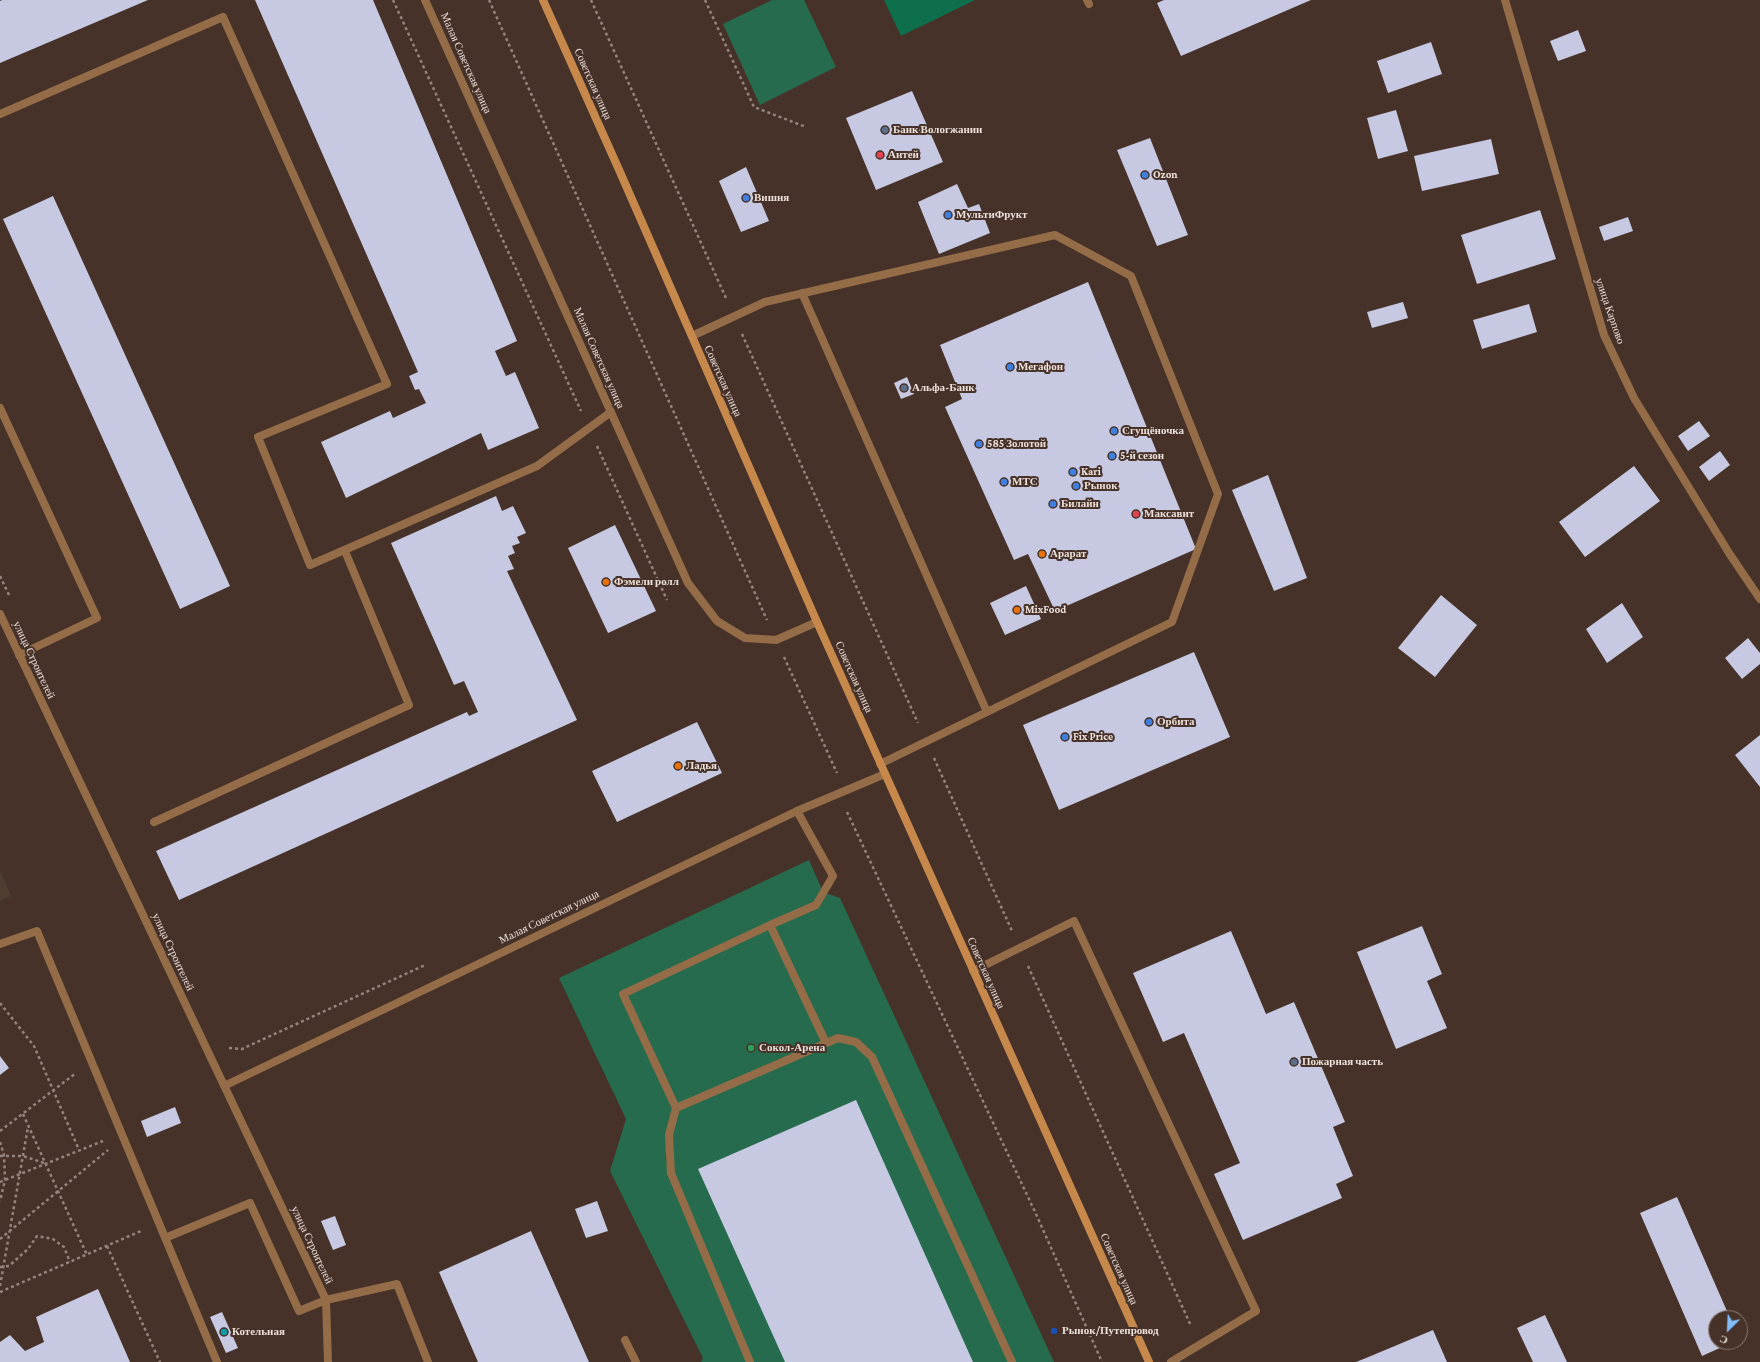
<!DOCTYPE html>
<html>
<head>
<meta charset="utf-8">
<style>
  body { margin:0 }
  #map { position:relative; width:1760px; height:1362px; overflow:hidden; background:#463229; font-family:"Crimson Pro",serif }
  canvas { display:block }
  .north { position:absolute; left:1708px; top:1310px; width:40px; height:40px; box-sizing:border-box; background:#463229; border:1px solid #89776f; border-radius:50%; rotate:204deg; font-size:11px; font-weight:700; line-height:16px; text-align:center; color:#eddfd9 }
  .north::after { content:''; display:block; margin:auto; width:14px; height:18px; background:#83bcfb; clip-path:polygon(50% 0,100% 100%,50% 72%,0 100%) }
</style>
</head>
<body>
<div id="map">
<canvas width="1760" height="1362"></canvas>
<div class="north">С</div>
</div>
<script>
const context = document.querySelector('canvas').getContext('2d');
context.lineJoin = 'round';
function paint(path, color) { context.fillStyle = color; context.fill(path, 'evenodd'); }
const shape = rows => new Path2D(rows.map(r => 'M' + r).join(''));
function stroke(path, color, width, dash) { context.strokeStyle = color; context.lineWidth = width; context.lineCap = dash ? 'butt' : 'round'; context.setLineDash(dash || []); context.stroke(path); }
function write(font, color, halo, rows, align = 'center') {
  context.font = font + ' "Crimson Pro",serif'; context.lineWidth = 4; context.setLineDash([]); context.textBaseline = 'middle'; context.strokeStyle = halo; context.fillStyle = color; for (const [text, x, y, turn = 0] of rows) {
    context.save(); context.translate(x, y); context.rotate((+turn || 0) * Math.PI / 180); context.textAlign = isNaN(turn) ? turn : align; if (halo) context.strokeText(text, 0, 0); context.fillText(text, 0, 0); context.restore();
  }
}
paint(shape([
  [0,870,11,896,0,901]
]), '#4e3e32');
paint(shape([
  [772,0,804,0,836,67,760,105,723,24],
  [809,860,823,892,840,898,1054,1362,701,1362,703,1358,610,1171,626,1119,559,978]
]), '#276b4e');
paint(shape([
  [884,0,975,0,901,36]
]), '#0e6f4c');
paint(shape([
  [2,0,148,0,0,63,0,1],
  [255,0,373,0,517,341,495,351,506,376,515,372,539,428,488,450,481,433,346,498,321,442,390,411,393,418,426,403,419,389,415,390,409,376,418,372],
  [1164,0,1311,0,1181,56,1157,3],
  [1578,30,1586,51,1558,61,1550,41],
  [1431,42,1442,74,1388,93,1377,61],
  [912,91,943,162,876,190,846,118],
  [1396,110,1408,151,1378,159,1367,118],
  [1150,138,1188,235,1157,246,1117,150],
  [1491,139,1499,174,1422,191,1414,156],
  [746,167,769,221,741,232,719,181],
  [957,184,968,208,979,204,990,233,939,254,918,202],
  [53,196,230,586,180,609,3,219],
  [1540,210,1556,259,1477,284,1461,235],
  [1628,217,1633,231,1604,241,1599,227],
  [1088,282,1196,549,1055,611,1028,554,1014,560,945,407,962,399,940,345],
  [1403,302,1408,318,1372,328,1367,312],
  [1529,304,1537,332,1482,349,1473,320],
  [907,377,914,394,901,399,894,383],
  [1699,421,1710,436,1688,451,1678,436],
  [1720,451,1730,465,1709,481,1699,467],
  [1634,466,1660,501,1585,557,1559,522],
  [1268,475,1307,578,1274,591,1232,490],
  [496,496,502,511,513,506,526,533,517,537,520,543,512,546,515,553,508,556,514,569,507,571,577,720,179,900,156,851,467,712,469,716,478,712,464,681,454,685,391,543],
  [615,525,656,611,608,633,568,548],
  [1026,586,1041,619,1005,635,990,603],
  [1441,595,1477,625,1435,677,1398,648],
  [1622,603,1643,637,1607,663,1586,629],
  [1748,638,1760,653,1760,664,1742,679,1725,658],
  [1194,652,1230,737,1059,810,1023,725],
  [697,722,722,773,617,822,592,771],
  [1760,735,1760,787,1735,755],
  [1422,926,1442,974,1427,981,1447,1028,1396,1049,1357,952],
  [1231,931,1266,1014,1294,1002,1345,1122,1333,1127,1353,1176,1336,1184,1342,1198,1243,1240,1214,1174,1240,1163,1184,1033,1163,1042,1133,973],
  [0,1056,9,1068,0,1075],
  [856,1100,973,1362,785,1362,698,1169],
  [175,1107,181,1123,147,1137,141,1121],
  [1677,1197,1730,1318,1716,1318,1716,1342,1733,1342,1702,1356,1640,1213],
  [597,1201,608,1231,586,1238,575,1209],
  [335,1216,346,1245,333,1250,321,1221],
  [531,1231,589,1362,478,1362,439,1272],
  [98,1289,130,1362,0,1362,0,1342,10,1335,25,1351,44,1342,36,1317],
  [222,1312,238,1348,226,1353,210,1317],
  [1545,1315,1567,1362,1533,1362,1517,1328],
  [1433,1330,1447,1362,1356,1362,1366,1358]
]), '#c6c9e1');
stroke(shape([
  [393,0,581,411],
  [489,0,767,620],
  [591,0,726,298],
  [705,0,754,107,806,127],
  [742,334,918,723],
  [597,446,667,600],
  [0,576,9,595],
  [784,657,837,773],
  [934,758,1012,931],
  [847,812,1036,1214,1102,1362],
  [1028,966,1191,1326],
  [0,1003,34,1046,79,1150],
  [229,1048,242,1049,425,965],
  [23,1114,87,1255],
  [0,1131,76,1073],
  [0,1142,4,1155,5,1180,0,1201],
  [0,1156,23,1156,44,1163],
  [0,1182,103,1141],
  [0,1239,108,1150],
  [107,1246,160,1362],
  [0,1267,9,1266,28,1249,37,1236,53,1239,64,1247,70,1262],
  [0,1286,28,1127],
  [0,1292,141,1231]
]), '#95847d', 2.5, [3, 3]);
stroke(shape([
  [1087,0,1089,4],
  [0,114,223,17,387,384,258,437,310,565,537,466,611,412],
  [802,293,987,712],
  [692,336,765,302,1055,235,1131,276,1218,494,1172,622,880,764],
  [0,408,97,618,19,655],
  [154,822,409,705,345,551],
  [770,925,816,905,833,876,797,811],
  [0,944,37,931,217,1362],
  [973,971,1074,921,1256,1311,1171,1362],
  [676,1108,623,994,770,925,826,1043],
  [165,1238,250,1203,299,1311,326,1300,397,1284,428,1362],
  [326,1300,328,1362],
  [625,1340,636,1362],
  [750,1362,671,1173,669,1135,676,1108,838,1038,856,1042,872,1057,1012,1362]
]), '#946c47', 8);
stroke(shape([
  [425,0,688,583,717,621,745,638,776,640,817,622],
  [1505,0,1604,335,1634,398,1729,553,1760,599],
  [0,614,326,1300],
  [224,1086,797,811,885,774]
]), '#946c47', 8);
stroke(shape([
  [543,0,620,172,817,622,1149,1362]
]), '#c7884c', 8);
for (const [x, y, r, color] of [
  [885,130,4,"#5c6f8a"],
  [880,155,4,"#e0444e"],
  [1145,175,4,"#3f7fe0"],
  [746,198,4,"#3f7fe0"],
  [948,215,4,"#3f7fe0"],
  [1010,367,4,"#3f7fe0"],
  [904,388,4,"#5c6f8a"],
  [1114,431,4,"#3f7fe0"],
  [979,444,4,"#3f7fe0"],
  [1112,456,4,"#3f7fe0"],
  [1073,472,4,"#3f7fe0"],
  [1004,482,4,"#3f7fe0"],
  [1076,486,4,"#3f7fe0"],
  [1053,504,4,"#3f7fe0"],
  [1136,514,4,"#e0444e"],
  [1042,554,4,"#e8710a"],
  [606,582,4,"#e8710a"],
  [1017,610,4,"#e8710a"],
  [1149,722,4,"#3f7fe0"],
  [1065,737,4,"#3f7fe0"],
  [678,766,4,"#e8710a"],
  [751,1048,4,"#2e9e5b"],
  [1294,1062,4,"#5c6f8a"],
  [1054,1331,4,"#1a4fb4"],
  [224,1332,4,"#0f9aa8"]
]) { const dot = new Path2D(); dot.arc(x, y, r, 0, 2 * Math.PI); context.fillStyle = color; context.fill(dot); stroke(dot, '#463229', 1.5); }
write('11px', '#eddfd9', '#463229', [
  ["Малая Советская улица",466,63,66],
  ["Советская улица",593,84,66],
  ["улица Карпово",1610,311,71],
  ["Малая Советская улица",599,358,66],
  ["Советская улица",723,381,66],
  ["улица Строителей",34,660,65],
  ["Советская улица",854,677,66],
  ["Малая Советская улица",549,917,-26],
  ["улица Строителей",173,952,65],
  ["Советская улица",986,973,66],
  ["улица Строителей",312,1245,65],
  ["Советская улица",1119,1269,66]
]);
write('bold 11px', '#eddfd9', '#463229', [
  ["Банк Вологжанин",893,130],
  ["Антей",888,155],
  ["Ozon",1153,175],
  ["Вишня",754,198],
  ["МультиФрукт",956,215],
  ["Мегафон",1018,367],
  ["Альфа-Банк",912,388],
  ["Сгущёночка",1122,431],
  ["585 Золотой",987,444],
  ["5-й сезон",1120,456],
  ["Kari",1081,472],
  ["МТС",1012,482],
  ["Рынок",1084,486],
  ["Билайн",1061,504],
  ["Максавит",1144,514],
  ["Арарат",1050,554],
  ["Фэмели ролл",614,582],
  ["MixFood",1025,610],
  ["Орбита",1157,722],
  ["Fix Price",1073,737],
  ["Ладья",686,766],
  ["Сокол-Арена",759,1048],
  ["Пожарная часть",1302,1062],
  ["Рынок/Путепровод",1062,1331],
  ["Котельная",232,1332]
], 'left');
</script>
</body>
</html>
